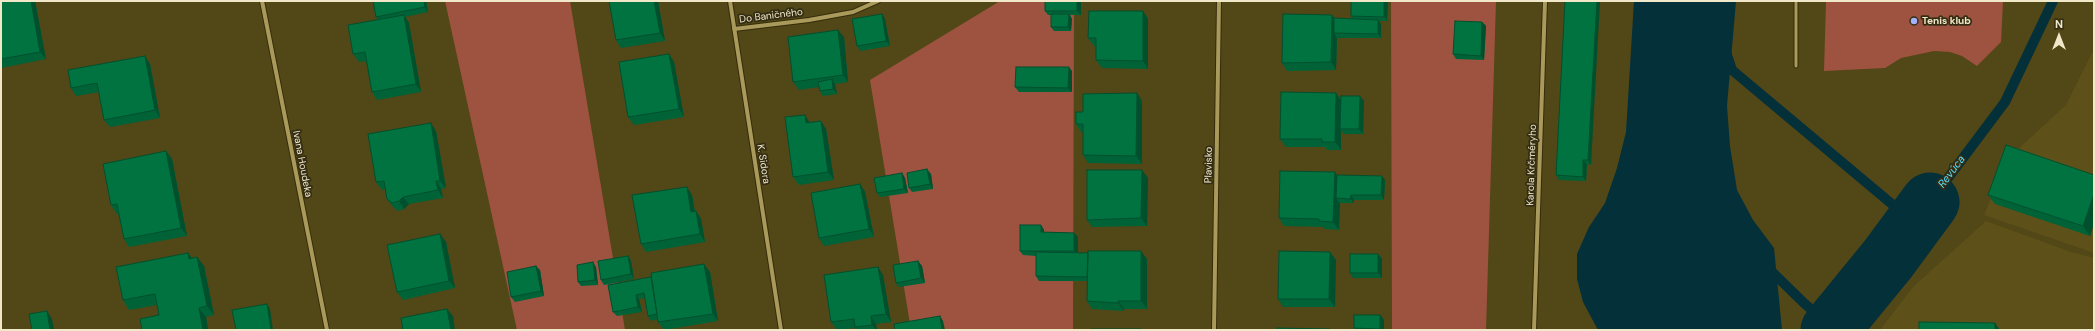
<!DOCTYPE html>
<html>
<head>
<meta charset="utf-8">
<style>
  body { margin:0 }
  #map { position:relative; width:2095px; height:331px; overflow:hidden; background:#524716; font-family:"DM Sans",sans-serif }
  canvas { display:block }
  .frame { position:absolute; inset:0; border:2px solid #f0e8c9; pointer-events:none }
  .north { position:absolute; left:2039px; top:16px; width:40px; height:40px; -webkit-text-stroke:3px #342d13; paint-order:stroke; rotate:0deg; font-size:11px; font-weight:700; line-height:16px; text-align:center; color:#f0e8c9 }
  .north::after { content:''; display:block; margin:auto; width:14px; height:18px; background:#f0e8c9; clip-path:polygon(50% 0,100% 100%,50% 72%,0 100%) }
</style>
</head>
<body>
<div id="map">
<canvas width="2095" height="331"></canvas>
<div class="frame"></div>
<div class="north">N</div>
</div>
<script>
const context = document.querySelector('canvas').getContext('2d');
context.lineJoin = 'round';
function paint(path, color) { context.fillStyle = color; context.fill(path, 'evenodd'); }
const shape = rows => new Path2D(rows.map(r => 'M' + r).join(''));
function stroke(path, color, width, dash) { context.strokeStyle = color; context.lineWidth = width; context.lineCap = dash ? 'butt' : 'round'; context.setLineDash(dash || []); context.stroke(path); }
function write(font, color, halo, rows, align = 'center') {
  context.font = font + ' "DM Sans",sans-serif'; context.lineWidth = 3.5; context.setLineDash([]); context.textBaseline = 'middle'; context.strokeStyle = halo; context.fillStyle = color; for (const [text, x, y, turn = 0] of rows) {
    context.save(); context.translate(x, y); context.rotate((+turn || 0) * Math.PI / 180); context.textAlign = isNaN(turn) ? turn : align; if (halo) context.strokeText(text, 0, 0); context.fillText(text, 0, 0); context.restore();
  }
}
paint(shape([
  [2094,49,2094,253,1984,215,2010,152,2018,149,2066,105],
  [1986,221,2071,252,2094,258,2094,330,1880,330,1913,287]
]), '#5d5018');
paint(shape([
  [445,1,570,1,625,330,517,330],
  [1000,1,1074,1,1073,330,911,330,870,80],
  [1391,1,1496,1,1486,330,1392,330],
  [1826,1,2003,1,2001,42,1977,66,1962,56,1950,52,1934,51,1901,58,1885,68,1824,71]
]), '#9d5340');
paint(shape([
  [1634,1,1736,1,1727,106,1730,146,1737,190,1753,220,1774,248,1782,330,1598,330,1583,302,1577,279,1577,254,1589,227,1605,203,1617,168,1626,132],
  [1913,199,1942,221,1859,330,1801,330,1862,253,1869,255,1898,223,1899,210]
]), '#04303a');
stroke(shape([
  [1726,52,1732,70,1899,210],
  [1930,202,2005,102,2053,1],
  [1766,266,1805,304,1825,321]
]), '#04303a', 10);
stroke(shape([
  [1830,330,1888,259,1930,202]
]), '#04303a', 59);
const service = shape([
  [1796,1,1796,66]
]);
const minor = shape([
  [262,1,327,330],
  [730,1,781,330],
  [734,29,809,20,853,12,878,1],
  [1214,330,1219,1],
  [1534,330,1545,1]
]);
stroke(service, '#352d0b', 5);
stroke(minor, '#352d0b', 6);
stroke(service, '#a9995a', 3);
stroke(minor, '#a9995a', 4);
paint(shape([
  [1,1,35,1,46,59,1,68],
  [426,1,428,12,405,17,409,23,421,92,377,100,372,92,366,61,359,62,353,54,378,20,376,17],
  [609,1,658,1,665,41,621,48,616,40],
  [1081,1,1081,15,1070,15,1072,19,1071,31,1054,31,1051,27,1051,15,1048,15,1045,11],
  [1388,1,1387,21,1379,21,1381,24,1381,38,1337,38,1336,70,1287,71,1282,63,1334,18,1353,19,1351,16],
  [1565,1,1591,165,1587,164,1586,181,1559,180,1556,175],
  [1143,11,1148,19,1148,69,1102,68,1096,60,1096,46,1094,46,1088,38],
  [882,14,885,19,890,46,860,51,857,46],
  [1482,22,1486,26,1484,60,1456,59,1453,54],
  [844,37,848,82,835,84,837,94,823,96,820,91,819,87,799,90,793,82],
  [669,54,674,62,684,117,634,125,628,117],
  [150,64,160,118,110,127,104,120,99,92,76,96,71,88],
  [1072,71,1072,92,1019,92,1015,87],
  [1137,93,1142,101,1142,164,1088,163,1083,155,1083,132,1081,132,1076,124,1083,112],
  [1336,93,1341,99,1364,101,1363,134,1344,134,1341,130,1341,150,1327,150,1325,147,1286,147,1280,139],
  [826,129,834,180,799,185,793,177],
  [436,131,446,188,441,189,443,198,409,204,404,209,398,211,393,207,387,199,386,189,382,190,376,182],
  [166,151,172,159,187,236,129,247,124,239,118,213,116,213,111,205],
  [902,173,905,178,908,193,880,197,877,193],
  [931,174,933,189,912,192,909,188],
  [1337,175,1385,180,1384,200,1354,200,1354,203,1340,203,1339,230,1325,229,1323,227,1284,226,1279,218],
  [2094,175,2094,223,2090,236,1995,204,1988,195],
  [1148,178,1147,226,1092,227,1087,220],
  [860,184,865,192,874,237,824,246,819,238],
  [692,195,695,211,696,211,701,219,705,242,646,252,641,244],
  [1041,225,1044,230,1044,232,1074,233,1078,237,1078,253,1147,259,1147,309,1124,309,1124,311,1092,309,1087,301,1087,281,1039,281,1036,276,1036,256,1023,255,1020,251],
  [440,234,446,242,455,288,403,300,397,292],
  [1330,252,1336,260,1335,307,1283,307,1278,299],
  [188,253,192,258,197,257,204,266,214,315,206,317,208,330,142,330,159,315,157,305,129,310,123,300],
  [1378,254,1382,259,1382,278,1353,278,1350,273],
  [628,256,631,261,634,279,604,285,601,280],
  [918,261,922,266,925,283,899,287,896,283],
  [596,267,598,285,581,286,578,282],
  [540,270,544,296,515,302,511,297],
  [710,272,718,321,664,330,658,322,658,319,651,321,648,316,645,298,639,299,642,312,617,316,613,312,608,285],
  [883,275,891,322,876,324,877,330,857,330,855,328,837,330,831,322],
  [1380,315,1384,320,1384,330,1355,330,1354,328]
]), '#006338');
paint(shape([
  [31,1,35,1,46,59,40,52],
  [424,1,426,1,428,12,425,7],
  [654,1,658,1,665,41,660,33],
  [1077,1,1081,1,1081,15,1077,11],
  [1384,1,1388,1,1387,21,1384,17],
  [1597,1,1600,1,1591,165,1588,160],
  [1143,11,1148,19,1148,69,1143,61],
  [882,14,885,19,890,46,886,41],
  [1069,14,1072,19,1071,31,1068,27],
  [404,15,409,23,421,92,416,84],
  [1332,15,1338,23,1334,33,1337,38,1336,70,1331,62],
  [1378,20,1381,24,1381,38,1378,34],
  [1482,22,1486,26,1484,60,1481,56],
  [838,30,844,37,848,82,843,75],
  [669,54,674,62,684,117,679,109],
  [145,56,150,64,160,118,155,110],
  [1069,67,1072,71,1072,92,1068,88],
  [832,79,835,84,837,94,833,89],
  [1137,93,1142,101,1142,164,1136,156],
  [1336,93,1341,101,1340,129,1341,130,1341,150,1335,142],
  [1360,96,1364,101,1363,134,1359,129],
  [805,115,810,123,806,123],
  [821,121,826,129,834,180,828,172],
  [431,123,436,131,446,188,440,181],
  [166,151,172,159,187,236,181,228],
  [1583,160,1587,164,1586,181,1583,177],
  [927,169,931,174,933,189,930,184],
  [1142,170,1148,178,1147,226,1141,218],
  [1335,172,1340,180,1336,198,1340,203,1339,230,1333,222],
  [902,173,905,178,908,193,904,189],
  [1382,176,1385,180,1384,200,1381,195],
  [436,181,441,189,443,198,438,190],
  [860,184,865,192,874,237,869,229],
  [687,187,692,195,696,220,691,212],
  [2094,194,2094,223,2090,236,2083,226],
  [1351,195,1354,200,1354,203,1350,199],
  [403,197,409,204,404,209,399,201],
  [696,211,701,219,705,242,700,234],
  [1041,225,1044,230,1044,237,1041,232],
  [1074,233,1078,237,1078,256,1074,251],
  [440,234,446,242,455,288,449,281],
  [1141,251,1147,259,1147,309,1141,301],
  [1330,252,1336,260,1335,307,1329,299],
  [188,253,195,262,189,259],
  [1378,254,1382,259,1382,278,1378,273],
  [628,256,631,261,634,279,631,274],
  [197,257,204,266,214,315,207,306],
  [918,261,922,266,925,283,921,278],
  [593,262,596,267,598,285,595,280],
  [704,264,710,272,718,321,713,314],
  [536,266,540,270,544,296,541,291],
  [878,267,883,275,891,322,886,314],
  [636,295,639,299,642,312,638,307],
  [1118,301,1124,309,1124,311,1118,303],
  [267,304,270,309,273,330,271,330],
  [199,308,206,317,208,330,203,330],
  [447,309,453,316,455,330,451,330],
  [47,311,52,319,54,330,50,330],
  [1380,315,1384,320,1384,330,1381,330,1380,329],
  [871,316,876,324,877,330,876,330,872,325],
  [940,316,943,321,945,330,942,330],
  [1995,323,2000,330,1995,330]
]), '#00502e');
const building = shape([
  [1,1,31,1,40,52,1,59,1,1],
  [373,1,424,1,425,7,376,17,373,1],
  [609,1,654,1,660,33,616,40,609,1],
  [1045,1,1077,1,1077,11,1045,11,1045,1],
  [1351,1,1384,1,1384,17,1351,16,1351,1],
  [1565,1,1597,1,1588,160,1583,160,1583,177,1556,175,1565,1],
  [1089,11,1143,11,1143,61,1096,60,1096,38,1088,38,1089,11],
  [882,14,886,41,857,46,852,19,882,14],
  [1051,14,1069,14,1068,27,1051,27,1051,14],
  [1283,14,1332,15,1331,62,1282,63,1283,14],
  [404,15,416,84,372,92,365,52,353,54,348,25,404,15],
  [1334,18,1378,20,1378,34,1334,33,1334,18],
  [1455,21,1482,22,1481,56,1453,54,1455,21],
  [838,30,843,75,793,82,788,37,838,30],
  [669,54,679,109,628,117,619,62,669,54],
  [145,56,155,110,104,120,97,83,71,88,68,70,145,56],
  [1016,67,1069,67,1068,88,1015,87,1016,67],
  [832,79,833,89,820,91,818,82,832,79],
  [1281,92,1336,93,1335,142,1322,142,1322,139,1280,139,1281,92],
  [1137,93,1136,156,1083,155,1083,124,1076,124,1076,112,1083,112,1083,94,1137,93],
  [1341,96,1360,96,1359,129,1340,129,1341,96],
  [805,115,806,123,821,121,828,172,793,177,785,117,805,115],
  [431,123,440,181,436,181,438,190,403,197,399,201,392,203,387,199,384,181,376,182,368,134,431,123],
  [2006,145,2094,175,2094,194,2083,226,1988,195,2006,145],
  [166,151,181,228,124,239,117,204,111,205,103,164,166,151],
  [927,169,930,184,909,188,907,173,927,169],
  [1087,170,1142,170,1141,218,1087,220,1087,170],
  [1280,171,1335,172,1333,222,1319,221,1319,219,1279,218,1280,171],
  [902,173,904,189,877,193,874,178,902,173],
  [1337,175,1382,176,1381,195,1351,195,1350,199,1336,198,1337,175],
  [860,184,869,229,819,238,811,193,860,184],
  [687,187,691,212,696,211,700,234,641,244,632,195,687,187],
  [1020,225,1041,225,1041,232,1074,233,1074,251,1020,251,1020,225],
  [440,234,449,281,397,292,387,245,440,234],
  [1088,251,1141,251,1141,301,1118,301,1118,303,1087,301,1088,251],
  [1279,251,1330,252,1329,299,1278,299,1279,251],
  [1036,252,1088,253,1087,277,1036,276,1036,252],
  [188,253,189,259,197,257,207,306,199,308,203,330,142,330,140,319,159,315,155,294,123,300,116,267,188,253],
  [1350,254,1378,254,1378,273,1350,273,1350,254],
  [628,256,631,274,601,280,598,261,628,256],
  [918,261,921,278,896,283,893,265,918,261],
  [593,262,595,280,578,282,577,265,593,262],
  [704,264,713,314,658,322,651,273,704,264],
  [536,266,541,291,511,297,507,272,536,266],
  [878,267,886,314,871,316,872,325,855,327,854,319,831,322,824,275,878,267],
  [651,277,657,314,648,316,644,293,636,295,638,307,613,312,608,285,651,277],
  [267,304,271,330,236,330,232,310,267,304],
  [447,309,451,330,403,330,401,318,447,309],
  [47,311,50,330,32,330,29,314,47,311],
  [1354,315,1380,315,1380,329,1354,328,1354,315],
  [940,316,942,330,895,330,894,324,940,316],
  [1919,322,1995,323,1995,330,1919,330,1919,322],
  [1277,328,1330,329,1330,330,1277,330,1277,328],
  [1092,329,1141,329,1141,330,1092,330,1092,329]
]);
paint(building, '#007341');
stroke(building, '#00502e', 1);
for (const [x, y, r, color] of [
  [1914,21,4,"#a4b2fc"]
]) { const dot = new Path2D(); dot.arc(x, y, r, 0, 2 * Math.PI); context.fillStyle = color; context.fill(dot); stroke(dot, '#342d13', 1.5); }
write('10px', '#f0e8c9', '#342d13', [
  ["Do Baničného",771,16,-7],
  ["Ivana Houdeka",302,164,79],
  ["K. Sidora",763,164,81],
  ["Plavisko",1209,165,-89],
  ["Karola Krčméryho",1532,165,-88]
]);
write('bold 10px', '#f0e8c9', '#342d13', [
  ["Tenis klub",1922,21]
], 'left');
write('italic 11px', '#59dcfa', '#342d13', [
  ["Revúca",1952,172,-53]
]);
</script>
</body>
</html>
